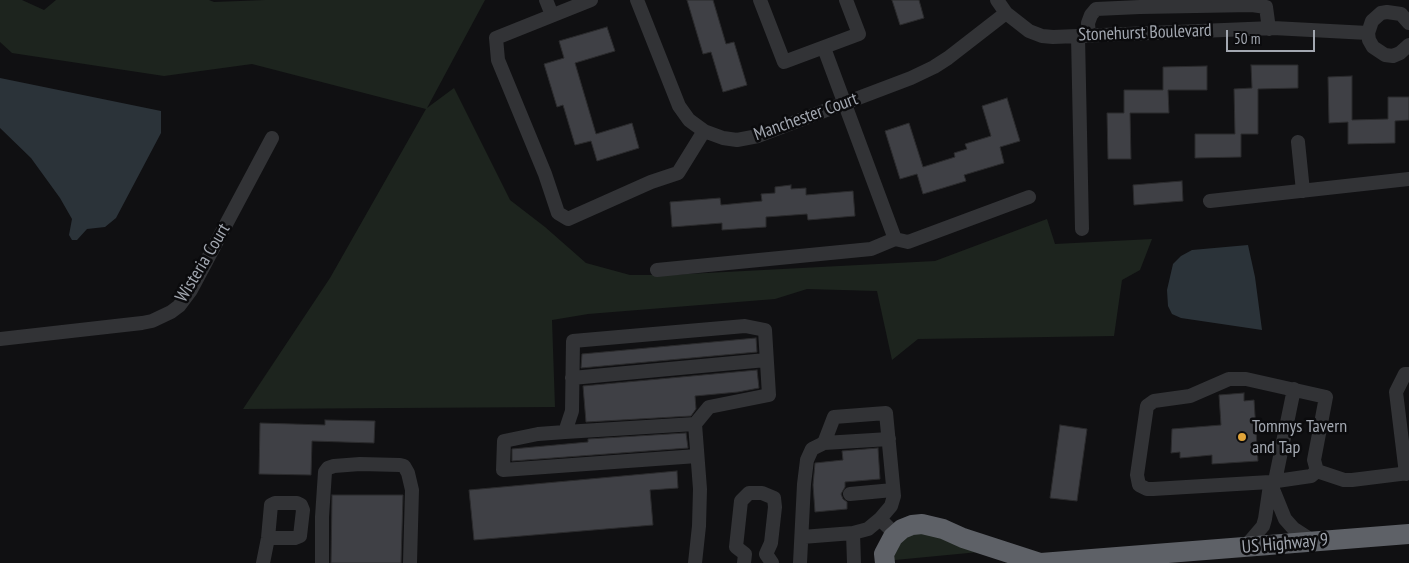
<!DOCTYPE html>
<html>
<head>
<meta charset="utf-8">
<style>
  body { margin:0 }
  #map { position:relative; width:1409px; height:563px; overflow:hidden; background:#101012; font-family:"PT Sans Narrow",sans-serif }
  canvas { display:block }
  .scale { position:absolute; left:1226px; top:30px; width:89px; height:22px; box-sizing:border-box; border:2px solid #a3a8b1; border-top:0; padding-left:6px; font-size:15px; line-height:18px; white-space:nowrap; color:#a3a8b1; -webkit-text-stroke:4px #0b0b0d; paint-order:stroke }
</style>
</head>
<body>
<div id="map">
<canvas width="1409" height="563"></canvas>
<div class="scale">50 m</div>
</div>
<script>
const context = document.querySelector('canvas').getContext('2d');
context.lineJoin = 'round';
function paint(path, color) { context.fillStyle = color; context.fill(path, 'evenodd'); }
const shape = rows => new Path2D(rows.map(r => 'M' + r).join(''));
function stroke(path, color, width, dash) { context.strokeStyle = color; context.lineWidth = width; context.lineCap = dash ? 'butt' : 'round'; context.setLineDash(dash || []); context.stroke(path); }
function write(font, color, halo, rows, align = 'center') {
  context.font = font + ' "PT Sans Narrow",sans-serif'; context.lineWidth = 5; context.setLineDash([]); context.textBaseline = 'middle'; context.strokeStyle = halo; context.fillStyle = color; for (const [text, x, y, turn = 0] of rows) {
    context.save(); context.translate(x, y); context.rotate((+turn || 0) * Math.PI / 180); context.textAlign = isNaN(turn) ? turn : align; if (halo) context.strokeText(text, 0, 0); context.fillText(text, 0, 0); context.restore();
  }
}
paint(shape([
  [0,0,22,0,44,10,56,0,209,0,214,2,265,0,485,0,427,108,454,88,510,200,545,227,586,263,630,275,668,275,935,261,1047,219,1055,244,1152,239,1140,270,1122,280,1114,336,918,339,892,360,877,291,807,289,775,299,588,314,552,320,555,407,243,409,330,278,426,109,252,64,164,76,12,53,0,42],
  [925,530,979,552,895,560,892,559,902,539]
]), '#1d241e');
paint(shape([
  [0,78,161,111,161,133,116,218,105,227,87,229,77,240,72,240,69,235,72,219,60,198,31,158,0,128],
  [1248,245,1255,277,1262,330,1181,318,1172,314,1168,306,1167,290,1173,264,1181,256,1192,250]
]), '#2b3339');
const building = shape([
  [687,0,713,0,726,44,734,42,747,85,723,92,711,52,703,54,687,0],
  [892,0,919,0,924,18,900,25,892,0],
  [607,27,615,51,575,63,596,134,632,123,639,148,597,161,591,141,575,145,563,105,557,107,544,64,564,58,559,41,607,27],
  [1251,65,1298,65,1298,88,1258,89,1258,134,1241,134,1241,157,1195,158,1195,134,1235,134,1234,89,1252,88,1251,65],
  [1207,66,1207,90,1168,90,1169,113,1130,113,1131,159,1108,159,1107,113,1124,113,1124,90,1163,90,1163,67,1207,66],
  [1352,76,1352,120,1388,119,1388,97,1409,97,1409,120,1395,121,1395,143,1348,144,1348,122,1329,123,1328,77,1352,76],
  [1007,98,1020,141,1000,147,1004,163,964,175,966,181,923,194,917,174,900,179,885,131,909,123,923,167,955,157,954,153,967,149,965,144,991,136,982,106,1007,98],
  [1182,181,1183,201,1134,205,1133,185,1182,181],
  [791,185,791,189,806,188,806,195,853,191,855,216,808,220,807,214,766,217,766,227,722,230,722,223,672,227,670,202,720,198,721,205,762,201,761,194,775,193,775,187,791,185],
  [756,338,757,352,581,368,582,354,756,338],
  [757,370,759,388,738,392,695,396,696,409,691,416,586,422,583,386,757,370],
  [1244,393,1244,401,1254,400,1258,461,1212,464,1212,455,1180,458,1180,452,1171,453,1172,429,1221,425,1219,395,1244,393],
  [325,420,375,421,374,443,312,441,311,475,259,474,260,423,325,425,325,420],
  [1060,425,1087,429,1077,501,1050,498,1060,425],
  [686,433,688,448,512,461,512,449,588,442,588,439,686,433],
  [878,448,880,479,845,482,845,487,841,494,843,499,847,502,847,509,815,512,813,485,815,463,843,460,842,451,878,448],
  [677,471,678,488,650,490,653,525,474,540,469,490,677,471],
  [332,495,403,495,401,563,331,563,332,495]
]);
paint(building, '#3f4045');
stroke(building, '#2b2b2d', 1);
stroke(shape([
  [546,0,552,15],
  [591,0,496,38,498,60,545,174,558,213,568,219,651,182,678,173,704,131],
  [637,0,679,106,689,120,704,131,723,138,737,140,758,136,911,78,934,67,948,58,1006,13],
  [760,0,784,62,859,34,846,0],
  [997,0,1006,13,1029,31,1042,36,1053,37,1273,28,1368,33],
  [1409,23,1401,14,1387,12,1381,13,1372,21,1368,33,1369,40,1373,47,1385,55,1393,56,1400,53,1409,45],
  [1078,36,1082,229],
  [1089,36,1088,23,1091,15,1096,9,1140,7,1252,5,1266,7,1269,29],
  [824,48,895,239],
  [1298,142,1303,191],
  [1210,201,1409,179],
  [657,270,871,249,895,239,908,242,1029,197],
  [0,339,142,323,152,321,171,312,179,306,191,290,272,138],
  [572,378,766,360],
  [1229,379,1246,379,1326,397,1314,460,1317,471,1311,476,1270,482,1153,489,1147,489,1139,485,1137,475,1147,406,1154,401,1190,396,1229,379],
  [565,432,695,424],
  [824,443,834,417,886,413,894,496,891,506,880,519,896,535],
  [1317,471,1344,480,1352,480,1409,473],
  [1406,474,1396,392,1405,374,1409,374],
  [1275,481,1294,389],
  [1270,482,1285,519,1293,528,1313,541],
  [850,494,893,490],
  [853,533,868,529,880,519],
  [802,537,853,533,854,563],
  [1245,547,1263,526,1265,519,1270,485],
  [263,563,268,538,271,505,275,503,297,503,301,505,303,510,300,536,295,538,268,538],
  [322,563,322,517,325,472,328,468,334,466,360,464,400,465,404,466,408,473,412,490,410,563],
  [695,563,699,526,700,489,695,424,709,407,769,395,765,330,745,326,573,341,572,411,565,432,538,434,504,441,503,470,697,456],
  [744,563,745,554,736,547,741,501,749,493,762,493,774,498,775,507,771,543,766,554,772,563],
  [800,563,804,484,807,460,812,449,824,443,889,439]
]), '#323336', 14);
stroke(shape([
  [885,563,884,554,893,537,902,529,912,525,922,524,943,529,963,538,1040,563],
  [1041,563,1409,534]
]), '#5e6167', 20);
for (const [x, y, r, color] of [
  [1242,437,5,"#e0a43a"]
]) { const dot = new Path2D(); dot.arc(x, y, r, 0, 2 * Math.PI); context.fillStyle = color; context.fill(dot); stroke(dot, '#0b0b0d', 2); }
write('18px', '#a3a8b1', '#0b0b0d', [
  ["Stonehurst Boulevard",1145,33,-2],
  ["Manchester Court",806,117,-20],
  ["Wisteria Court",203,263,-59],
  ["US Highway 9",1285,544,-5]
]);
write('18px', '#a3a8b1', '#0b0b0d', [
  ["Tommys Tavern",1252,427],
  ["and Tap",1252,448]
], 'left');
</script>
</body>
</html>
